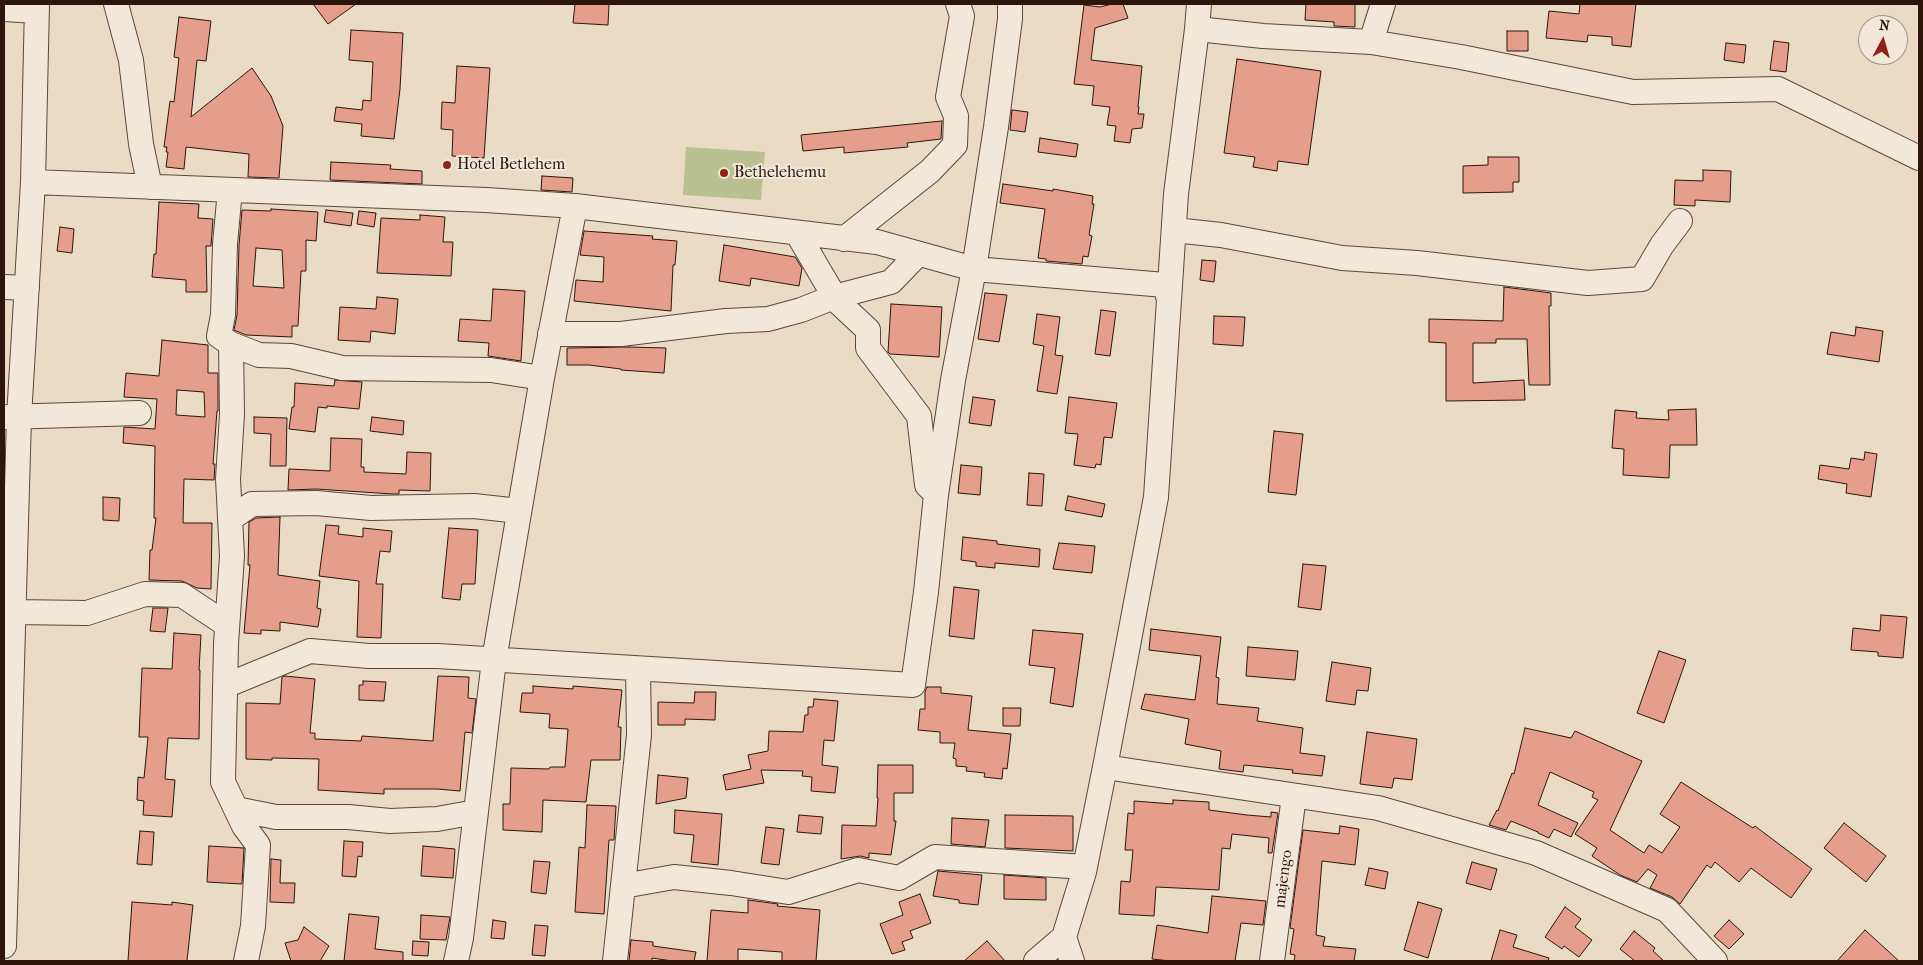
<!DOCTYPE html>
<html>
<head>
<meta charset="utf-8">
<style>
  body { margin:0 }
  #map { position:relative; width:1923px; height:965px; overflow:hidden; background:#eadcc4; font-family:"IM FELL French Canon",serif }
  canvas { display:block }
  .frame { position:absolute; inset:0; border:5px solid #2d150b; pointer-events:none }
  .north { position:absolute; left:1858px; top:15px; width:50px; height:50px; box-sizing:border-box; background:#f1e8d9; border:1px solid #a39487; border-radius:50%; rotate:6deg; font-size:14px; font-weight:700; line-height:20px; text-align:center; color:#2d150b }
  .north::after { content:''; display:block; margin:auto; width:18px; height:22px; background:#8f2418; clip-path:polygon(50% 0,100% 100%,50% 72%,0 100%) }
</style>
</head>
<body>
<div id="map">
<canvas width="1923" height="965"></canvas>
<div class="frame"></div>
<div class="north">N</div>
</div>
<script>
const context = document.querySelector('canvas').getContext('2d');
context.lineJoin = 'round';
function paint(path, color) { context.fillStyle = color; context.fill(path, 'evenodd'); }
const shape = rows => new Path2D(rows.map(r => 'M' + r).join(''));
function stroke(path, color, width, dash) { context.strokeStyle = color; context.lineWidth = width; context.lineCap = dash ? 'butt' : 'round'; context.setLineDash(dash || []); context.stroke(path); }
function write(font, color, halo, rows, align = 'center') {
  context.font = font + ' "IM FELL French Canon",serif'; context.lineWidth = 4; context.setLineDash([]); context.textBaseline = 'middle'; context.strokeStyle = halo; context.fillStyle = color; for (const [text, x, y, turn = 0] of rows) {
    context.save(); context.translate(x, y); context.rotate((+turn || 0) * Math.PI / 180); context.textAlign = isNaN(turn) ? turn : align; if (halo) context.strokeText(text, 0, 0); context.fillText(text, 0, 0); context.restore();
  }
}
paint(shape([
  [686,147,765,152,761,200,683,195]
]), '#b9c092');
const building = shape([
  [313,4,356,4,328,24,313,4],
  [575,4,609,4,608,25,573,23,575,4],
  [1112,4,1123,4,1128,18,1095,28,1091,60,1142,66,1138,107,1139,107,1138,114,1144,114,1142,128,1132,129,1130,143,1114,141,1116,126,1107,125,1110,107,1092,105,1094,86,1074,84,1084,5,1100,7,1112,4],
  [1306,4,1355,4,1355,27,1334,26,1334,22,1305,20,1306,4],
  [1580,4,1636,4,1631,47,1612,45,1612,37,1588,35,1587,42,1546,38,1549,11,1579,14,1580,4],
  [179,17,211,21,206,61,197,60,191,117,252,68,271,96,283,126,279,178,248,177,249,154,186,147,184,169,166,167,168,152,166,152,167,147,164,147,170,101,174,102,179,58,174,57,179,17],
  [351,30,403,33,400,89,394,139,361,136,362,124,334,121,336,107,362,110,363,100,371,101,373,62,349,60,351,30],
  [1507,31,1528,31,1528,51,1507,51,1507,31],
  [1774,41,1789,43,1786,72,1770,70,1774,41],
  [1726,43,1746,45,1744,63,1724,60,1726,43],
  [1237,59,1321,71,1308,165,1278,161,1277,171,1253,167,1255,157,1224,153,1237,59],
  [457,66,490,68,484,158,452,156,453,130,441,129,442,102,455,103,457,66],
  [1012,110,1028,112,1025,132,1010,130,1012,110],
  [942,121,941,139,907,143,908,147,844,153,844,147,803,151,801,135,942,121],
  [1040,138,1078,144,1076,157,1038,152,1040,138],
  [1488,157,1519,157,1519,182,1513,182,1513,192,1463,193,1463,166,1488,165,1488,157],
  [331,162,391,165,390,169,422,171,422,184,330,180,331,162],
  [1703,170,1731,171,1730,202,1695,200,1695,206,1674,205,1675,180,1703,181,1703,170],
  [542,176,573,178,572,192,541,190,542,176],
  [1003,184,1053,191,1053,189,1093,196,1092,204,1094,204,1089,235,1092,236,1088,257,1083,256,1082,264,1046,261,1046,259,1038,258,1045,209,1000,203,1003,184],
  [159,202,199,204,198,218,213,219,211,246,206,246,207,292,186,292,186,280,152,277,154,254,156,254,159,202],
  [271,209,318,212,316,241,306,240,306,271,301,271,298,326,292,326,292,337,246,335,234,330,237,315,239,245,242,210,271,211,271,209],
  [256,248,282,250,284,288,253,286,256,248],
  [326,210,353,213,351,226,324,222,326,210],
  [359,211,376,213,374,227,357,224,359,211],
  [420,215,445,217,443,242,453,242,451,276,377,273,381,218,420,220,420,215],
  [60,227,74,229,72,253,57,251,60,227],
  [584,231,653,236,652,239,677,241,675,265,673,265,671,311,574,301,576,280,603,282,604,257,580,255,584,231],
  [724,245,795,257,802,268,799,286,751,278,750,286,719,281,724,245],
  [1202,260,1216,261,1214,282,1200,280,1202,260],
  [1504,287,1551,293,1551,306,1549,306,1550,385,1529,385,1527,339,1496,339,1496,343,1473,343,1473,383,1524,380,1525,400,1446,401,1446,343,1429,342,1429,319,1503,321,1504,287],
  [493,289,525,291,521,361,488,356,489,343,458,341,460,319,491,321,493,289],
  [985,293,1007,295,999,342,978,339,985,293],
  [377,297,398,299,395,334,371,331,370,342,338,340,340,307,376,309,377,297],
  [891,304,942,307,939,357,890,354,888,352,891,304],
  [1101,310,1116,312,1110,356,1095,354,1101,310],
  [1037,314,1060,317,1055,355,1063,356,1057,394,1037,391,1044,346,1033,344,1037,314],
  [1214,316,1245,317,1243,346,1213,344,1214,316],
  [1856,327,1883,331,1879,362,1827,354,1831,332,1855,336,1856,327],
  [162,340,208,345,208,373,218,373,218,411,217,411,213,464,215,464,214,480,184,479,183,523,212,523,211,589,197,588,182,581,149,580,150,550,152,550,156,518,154,518,155,446,123,443,124,427,155,429,157,399,124,397,126,373,159,376,162,340],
  [177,390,204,392,205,417,176,415,177,390],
  [629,347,666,348,664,373,621,370,621,369,589,365,567,365,567,348,629,347],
  [335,380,362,382,359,409,327,406,327,408,318,407,315,432,289,429,292,407,294,407,295,383,334,386,335,380],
  [973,397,995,400,991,426,969,423,973,397],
  [1069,397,1117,403,1112,438,1104,437,1101,465,1096,464,1095,468,1074,465,1078,434,1065,433,1069,397],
  [1696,409,1697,445,1670,445,1669,478,1623,475,1624,449,1612,448,1615,410,1637,412,1636,418,1669,420,1668,410,1696,409],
  [254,417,287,418,286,466,270,466,271,434,254,433,254,417],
  [372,417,404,421,403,435,370,431,372,417],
  [1274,431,1303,434,1296,495,1268,492,1274,431],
  [331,438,362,439,361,467,364,467,364,472,406,474,407,452,431,453,430,491,399,490,399,494,393,494,316,489,288,490,289,469,330,471,331,438],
  [1865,452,1877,454,1871,497,1846,493,1847,484,1818,479,1820,465,1849,469,1851,458,1864,460,1865,452],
  [961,465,982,467,980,495,958,493,961,465],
  [1029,473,1044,474,1042,506,1027,505,1029,473],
  [1068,496,1105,504,1102,517,1065,510,1068,496],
  [103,497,120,498,119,521,103,520,103,497],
  [280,517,278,575,320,581,317,608,321,609,318,627,280,622,280,631,261,630,261,634,244,633,250,565,248,565,249,522,256,518,280,517],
  [326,525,339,526,338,534,363,537,363,528,392,531,390,552,380,551,376,584,383,584,381,638,357,637,359,581,319,576,326,525],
  [449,528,478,530,475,584,462,584,460,600,442,598,449,528],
  [963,537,997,541,997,544,1040,549,1039,567,995,563,995,568,976,566,976,562,961,560,963,537],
  [1059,543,1095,546,1092,573,1053,569,1059,543],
  [1303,564,1326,566,1321,610,1298,607,1303,564],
  [954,587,979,590,974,639,949,636,954,587],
  [153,608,168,608,165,632,150,631,153,608],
  [1881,615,1907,617,1903,658,1878,656,1878,652,1851,650,1853,628,1880,631,1881,615],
  [1151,629,1221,637,1216,677,1219,678,1217,704,1259,708,1257,721,1303,728,1300,753,1325,756,1322,776,1292,773,1293,770,1244,765,1243,772,1219,769,1221,751,1185,744,1189,719,1141,709,1145,694,1195,700,1201,656,1149,650,1151,629],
  [1033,630,1083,634,1073,707,1050,703,1055,668,1029,665,1033,630],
  [174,633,201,635,199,670,200,670,199,739,168,738,165,779,175,780,172,817,143,815,144,801,137,800,138,777,144,778,148,737,139,737,142,668,172,669,174,633],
  [1248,647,1298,651,1295,680,1246,676,1248,647],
  [1659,651,1686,660,1664,723,1637,713,1659,651],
  [1332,662,1371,668,1368,691,1357,690,1355,705,1326,701,1332,662],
  [285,676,315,679,310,733,315,733,315,739,361,741,362,736,433,741,438,676,469,677,468,698,476,699,472,733,465,732,460,791,437,789,384,789,384,794,318,790,319,759,272,758,272,760,246,759,246,703,280,704,282,677,285,676],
  [363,681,386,682,384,701,359,700,359,685,363,685,363,681],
  [533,686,573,689,573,686,622,690,618,727,621,727,620,760,591,760,586,802,543,800,542,832,503,830,503,804,510,804,511,768,549,769,550,767,565,767,568,729,549,728,550,714,520,712,522,693,533,693,533,686],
  [927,687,941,687,941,693,972,696,968,730,1011,734,1007,769,1003,768,1002,779,984,777,985,773,966,771,967,767,956,766,956,759,953,758,955,743,940,743,940,732,918,730,920,709,925,709,925,692,927,687],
  [695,692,716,692,715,720,685,719,685,725,658,725,658,702,694,703,695,692],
  [814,699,838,701,834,741,824,740,822,765,838,767,835,793,811,791,812,777,802,776,803,771,761,770,764,783,726,790,723,775,751,769,748,755,768,751,769,731,803,732,805,715,808,715,808,707,813,707,814,699],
  [1003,708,1021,708,1020,726,1003,726,1003,708],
  [1525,728,1571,738,1575,731,1642,761,1610,830,1644,853,1649,845,1662,853,1680,827,1660,814,1681,782,1753,828,1755,826,1812,869,1791,898,1751,868,1739,882,1715,862,1711,868,1707,865,1680,904,1672,897,1650,888,1657,875,1648,869,1637,882,1620,875,1592,856,1597,848,1575,834,1598,800,1592,797,1594,792,1550,772,1538,805,1578,823,1571,837,1554,829,1549,838,1538,833,1538,832,1511,821,1506,830,1489,825,1497,810,1498,811,1512,773,1514,774,1525,728],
  [1367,732,1417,739,1412,780,1394,778,1392,788,1360,784,1367,732],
  [878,765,913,765,913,793,894,793,894,821,896,821,891,855,869,853,869,858,860,856,841,859,842,825,876,826,878,798,877,798,878,765],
  [658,775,688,778,686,798,656,804,658,775],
  [1173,800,1209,802,1209,810,1247,815,1271,817,1271,812,1278,813,1272,853,1268,853,1269,838,1232,834,1230,849,1222,848,1219,890,1156,887,1154,916,1119,914,1121,881,1130,882,1133,850,1125,850,1128,813,1134,814,1134,801,1173,804,1173,800],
  [587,805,616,806,614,840,609,840,604,914,575,912,579,847,585,848,587,805],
  [675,810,722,814,718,865,691,862,694,835,674,833,675,810],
  [799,815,823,817,821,834,797,832,799,815],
  [1005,815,1073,816,1073,851,1005,848,1005,815],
  [952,818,989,820,985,847,951,844,952,818],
  [1844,823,1886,856,1866,882,1824,848,1844,823],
  [1340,826,1359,829,1355,865,1322,861,1316,935,1325,937,1323,946,1356,949,1354,961,1294,961,1295,955,1290,954,1294,929,1290,928,1303,830,1339,834,1340,826],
  [766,827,784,829,779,865,761,863,766,827],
  [140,831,154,832,152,865,137,864,140,831],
  [344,841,363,842,362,857,358,856,356,877,342,876,344,841],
  [209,846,244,848,242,884,207,882,209,846],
  [423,846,455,849,453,878,421,876,423,846],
  [271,859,281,860,280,883,295,883,294,903,270,902,271,859],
  [534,861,550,862,546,894,531,892,534,861],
  [1472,862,1497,869,1491,890,1466,883,1472,862],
  [1369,868,1388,872,1385,889,1365,885,1369,868],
  [938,871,982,875,978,905,959,903,959,900,933,896,938,871],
  [1004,875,1046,878,1046,900,1004,899,1004,875],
  [920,894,931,923,910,931,913,938,902,942,905,950,892,954,880,924,903,915,899,902,920,894],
  [1212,896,1266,901,1263,925,1241,923,1235,961,1170,961,1152,959,1157,925,1208,933,1212,896],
  [748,900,778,904,777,906,820,910,816,961,782,961,782,952,738,949,738,961,707,961,711,910,748,913,748,900],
  [132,902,172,905,172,902,193,905,187,961,128,961,132,902],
  [1418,902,1442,909,1428,958,1404,950,1418,902],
  [1565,907,1581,919,1575,927,1592,940,1579,957,1564,946,1562,949,1545,937,1565,907],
  [349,914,379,917,375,949,403,952,403,961,344,961,349,914],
  [421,915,450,917,446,940,420,939,421,915],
  [493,920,506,922,504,939,491,938,493,920],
  [1729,920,1744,934,1729,949,1714,936,1729,920],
  [535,925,548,926,545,956,532,955,535,925],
  [304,927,329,946,320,961,291,961,285,943,298,940,304,927],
  [1500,930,1517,935,1513,947,1549,958,1548,961,1491,961,1500,930],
  [1865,930,1899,961,1837,961,1865,930],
  [1634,931,1655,948,1653,951,1664,961,1635,961,1620,949,1634,931],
  [631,940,653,942,653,946,696,952,694,961,672,961,652,958,652,961,629,961,631,940],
  [413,941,429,942,428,956,412,955,413,941],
  [987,941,1005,961,964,961,987,941]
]);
paint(building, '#e59e8c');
stroke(building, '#2d150b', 1);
const minor = shape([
  [116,4,131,60,141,144,150,187],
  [4,9,37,11],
  [1197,29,1199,4],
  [1371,42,1461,57,1633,92,1778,89,1919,158],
  [33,182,486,200,575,206,877,242,974,269,1165,285,1169,300,1156,497,1105,767,1084,872,1064,937,1036,961],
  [230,190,225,244,223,315,219,336,231,344,232,414,228,479,232,556,226,644,223,782,244,826,258,845,253,926,246,961],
  [1174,230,1221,235,1342,258,1417,263,1588,283,1642,279,1662,245,1680,221],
  [797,233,837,301,868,330,868,348,919,416,927,485,930,488],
  [844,239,930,171,955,145,956,116,948,97,962,16,958,4],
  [4,287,27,288],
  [1169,300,1176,194,1197,29,1263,36,1371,42,1383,4],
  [550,334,621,334,726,321,768,319,801,310,834,297,891,282,918,254],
  [231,344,259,355,291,356,342,368,491,370,542,378],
  [4,417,139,413],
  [230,519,252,504,316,503,371,508,474,506,519,511],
  [13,612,87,613,145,594,182,595,227,625],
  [225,686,310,651,369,656,437,656,913,685,926,592,936,495,953,380,974,269,996,127,1010,19,1010,4],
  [1105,767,1378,808,1536,853,1667,910,1715,961],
  [236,809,276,817,348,817,390,821,437,819,476,812],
  [623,886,674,877,731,883,788,892,858,870,899,878,935,857,1085,867],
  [1064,937,1072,961],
  [4,946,19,417,33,182,37,4],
  [456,961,461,938,494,660,542,378,575,206],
  [615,961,639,735,638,669],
  [1272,961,1294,796]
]);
stroke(minor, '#5c4739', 26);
stroke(minor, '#f1e8d9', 24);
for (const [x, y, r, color] of [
  [447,165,5,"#8f2418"],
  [724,173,5,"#8f2418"]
]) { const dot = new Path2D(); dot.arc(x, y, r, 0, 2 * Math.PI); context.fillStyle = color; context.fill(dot); stroke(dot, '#f1e8d9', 2); }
write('16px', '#2d150b', '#f1e8d9', [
  ["Hotel Betlehem",457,165],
  ["Bethelehemu",734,173]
], 'left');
write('16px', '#2d150b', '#f1e8d9', [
  ["majengo",1284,879,-83]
]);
</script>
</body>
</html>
